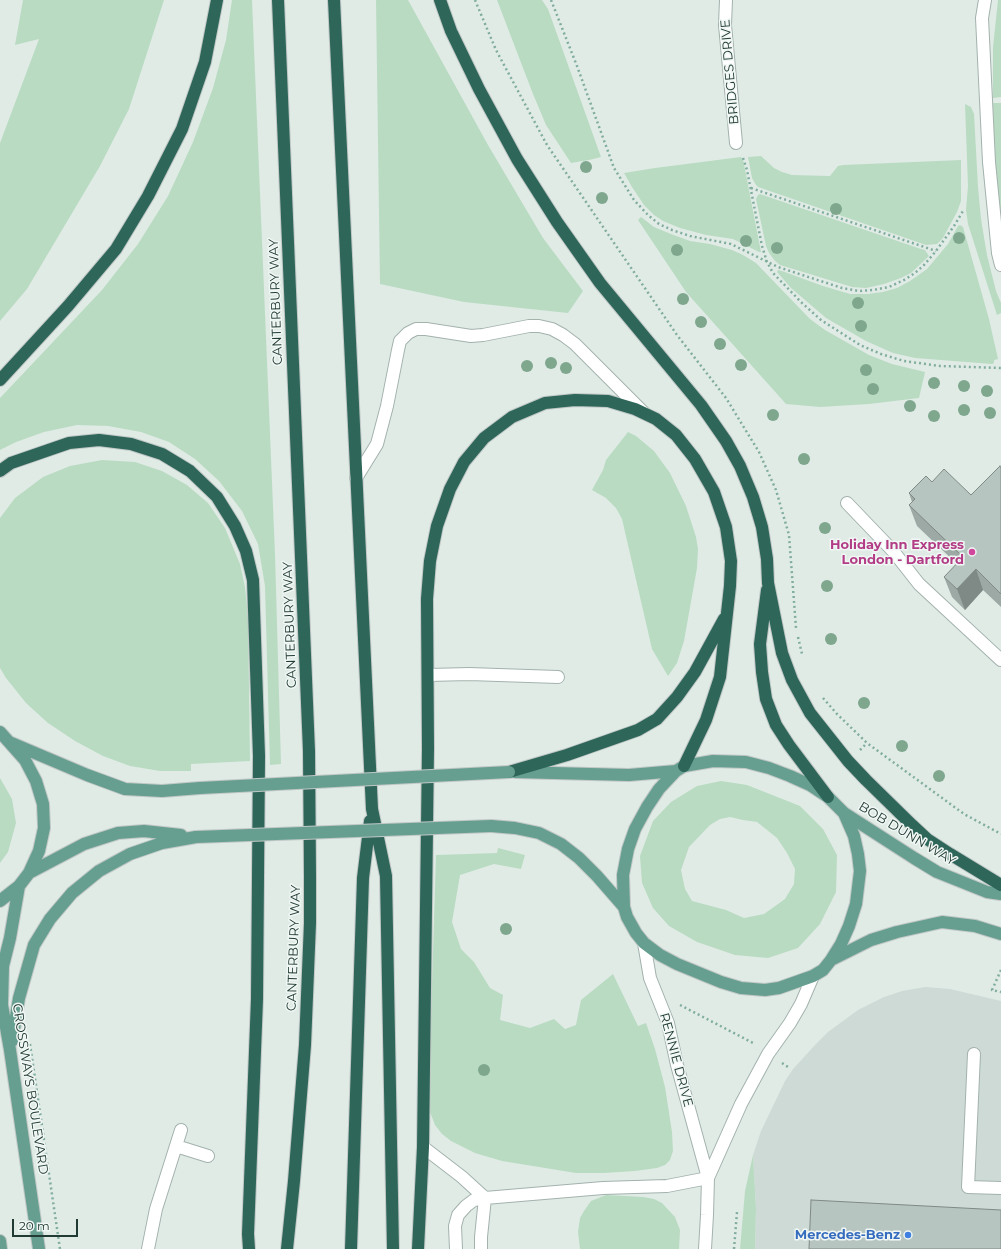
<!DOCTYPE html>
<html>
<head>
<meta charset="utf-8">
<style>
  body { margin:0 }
  #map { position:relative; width:1001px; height:1249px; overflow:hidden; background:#e0ebe6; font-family:Montserrat,sans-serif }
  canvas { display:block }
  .scale { position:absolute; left:12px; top:1219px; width:66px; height:18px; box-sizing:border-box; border:2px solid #213a33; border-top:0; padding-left:5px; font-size:12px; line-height:14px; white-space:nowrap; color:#213a33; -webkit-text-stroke:3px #f0f7f4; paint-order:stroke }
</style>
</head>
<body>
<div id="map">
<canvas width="1001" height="1249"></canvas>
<div class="scale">20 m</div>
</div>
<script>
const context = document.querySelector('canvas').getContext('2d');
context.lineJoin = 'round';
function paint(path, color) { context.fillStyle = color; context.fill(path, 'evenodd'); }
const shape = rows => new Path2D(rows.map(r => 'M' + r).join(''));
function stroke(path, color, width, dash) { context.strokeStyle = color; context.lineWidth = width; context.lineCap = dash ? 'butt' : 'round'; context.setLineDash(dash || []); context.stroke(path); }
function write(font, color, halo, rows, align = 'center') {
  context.font = font + ' Montserrat,sans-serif'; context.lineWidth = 3; context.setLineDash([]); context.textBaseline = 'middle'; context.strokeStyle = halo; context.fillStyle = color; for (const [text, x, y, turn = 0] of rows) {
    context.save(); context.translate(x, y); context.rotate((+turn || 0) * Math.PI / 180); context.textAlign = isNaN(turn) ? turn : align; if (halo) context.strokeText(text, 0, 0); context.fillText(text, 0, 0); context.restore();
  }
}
paint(shape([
  [925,987,950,989,1001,1001,1001,1249,755,1249,756,1208,753,1155,761,1131,785,1081,793,1069,816,1044,828,1032,858,1010,884,997,902,991]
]), '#cedad5');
paint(shape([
  [23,0,164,0,129,109,100,166,27,289,0,321,0,143,39,39,15,45],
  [232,0,252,0,275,554,281,764,270,765,265,586,258,544,242,511,219,481,195,459,169,442,141,432,108,426,77,425,44,432,16,442,0,450,0,398,102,290,138,244,168,196,193,142,213,88,226,40],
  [376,0,408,0,488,145,543,238,583,291,568,313,464,302,380,284],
  [497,0,542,0,548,9,601,157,589,160,571,163,546,125,533,94],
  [998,0,1001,0,1001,97,993,98,993,47],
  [993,103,1001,103,1001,219,998,199,994,152],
  [965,104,971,107,974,114,978,187,981,219,987,255,996,291,1001,303,1001,313,997,315,968,224,966,210,968,186],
  [761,156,774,168,782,172,792,175,830,176,838,166,843,165,961,160,961,201,957,212,943,238,937,244,926,245,758,187,756,185,752,178,748,157],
  [741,157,743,159,761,252,759,252,733,239,706,235,680,228,663,221,654,215,644,205,632,187,624,173,655,168],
  [760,194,921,249,925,250,929,256,911,273,901,278,884,284,866,288,852,287,780,265,775,261,769,253,766,246,756,199,758,195],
  [641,217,654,227,671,234,690,241,710,244,732,250,743,255,756,263,810,319,825,330,869,355,892,364,925,372,919,398,869,404,820,407,786,404,686,292,638,220],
  [960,225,963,227,989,319,998,359,994,360,994,363,992,364,915,358,893,353,866,341,826,318,791,288,777,272,778,270,782,271,823,286,850,294,868,294,883,292,897,288,910,281,927,269,948,244,958,226],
  [628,432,636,436,654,451,670,473,686,506,696,537,698,549,697,568,684,641,677,663,668,676,652,649,622,519,616,508,606,498,592,490,603,470,606,460],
  [102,460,135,462,162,471,187,485,208,503,225,528,240,564,245,587,248,617,250,761,191,764,191,771,160,771,130,766,103,756,75,741,48,723,26,703,6,678,0,668,0,518,15,498,43,477,70,466],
  [0,778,12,799,16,823,8,852,0,863],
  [721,781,747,785,800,806,823,829,837,855,836,892,820,924,798,948,768,958,735,955,697,942,669,926,653,908,642,883,640,856,653,821,671,802,697,786],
  [730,817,743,820,757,822,777,838,787,853,795,869,794,884,785,899,764,914,744,918,726,910,692,901,685,889,681,870,689,847,710,825,720,819],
  [498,848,525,855,521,869,494,864,460,875,452,922,461,949,474,962,490,988,503,995,500,1020,530,1028,554,1019,565,1029,576,1025,581,1000,613,974,638,1026,646,1023,655,1049,665,1087,672,1132,673,1151,670,1160,665,1165,657,1168,635,1171,604,1173,576,1173,502,1161,475,1153,451,1141,442,1134,435,1125,430,1112,430,1048,436,855,497,853],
  [753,1155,756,1208,755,1249,740,1249,745,1191],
  [606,1195,643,1197,654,1199,662,1203,675,1217,680,1230,679,1249,580,1249,578,1232,580,1218,584,1211,591,1201]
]), '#b9dbc2');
const minor = shape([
  [726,0,725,25,736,143],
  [985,0,982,18,989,162,998,253,1001,265],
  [356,478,377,444,387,406,398,350,400,341,408,333,416,329,426,329,471,336,483,335,529,326,539,326,552,329,563,335,575,344,644,413],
  [847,503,893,551,919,584,1001,660],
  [428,675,469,674,558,677],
  [644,943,650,978,668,1023,677,1065,708,1178,707,1215,705,1249],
  [974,1054,968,1187,1001,1188],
  [176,1146,208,1156],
  [423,1147,462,1177,485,1198],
  [708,1178,741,1104,768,1054,790,1023,801,1004,813,976],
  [148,1249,156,1209,181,1130],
  [456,1249,455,1226,458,1215,466,1206,474,1200,485,1198],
  [481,1249,481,1237,485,1198,603,1188,667,1186,708,1178]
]);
const major = shape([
  [0,732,25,760,36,781,43,804,44,828,39,851,29,873,19,886,0,901],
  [9,742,87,775,125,789,162,791,200,788],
  [713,761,746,762,769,768,790,776,810,785,828,797,844,813,854,836,858,854,860,871,856,904,849,926,841,944,831,960,823,970,813,976,779,988,765,990,741,988,721,982,677,964,660,955,644,943,636,933,627,917,624,907,623,875,628,849,635,829,647,807,659,789,676,771,684,766,713,761],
  [515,772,629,775,676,771],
  [844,813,914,858,937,872,987,892,1001,894],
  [491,826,515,828,539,833,561,844,579,858,597,876,624,907],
  [29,873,84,844,118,833,144,831,181,835],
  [19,886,10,938,3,966,2,1005,10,1050,39,1249],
  [831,960,871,940,897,932,942,922,975,926,1001,934],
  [12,1041,19,998,34,945,50,919,72,893,99,871,130,854,162,843,196,837],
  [0,1241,1,1249]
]);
const highway = shape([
  [278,0,309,751,310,877,310,923,305,1045,294,1181,287,1249],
  [334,0,372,809,386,876,393,1249],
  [440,0,451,31,479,89,517,159,557,222,600,283,701,405,726,441,740,466,753,497,762,527,767,559,768,583,782,653,792,680,810,713,848,761,866,780,912,825,927,839,950,854,1001,885],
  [0,380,68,306,116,249,148,196,182,129,205,62,217,0],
  [0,471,11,463,69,443,99,440,131,444,162,454,190,471,217,497,235,526,246,551,253,580,259,756,257,999,248,1234,249,1249],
  [767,590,760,644,762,672,766,699,776,725,789,745,828,797],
  [509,772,567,755,638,730,657,719,677,697,695,672,724,619],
  [351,1249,363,878,370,821],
  [418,1249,423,1147,428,748,427,599,430,561,437,526,450,489,464,462,484,438,512,417,545,403,575,400,608,401,635,409,656,419,676,435,695,459,714,492,726,527,731,561,730,586,720,677,706,720,684,766]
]);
stroke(minor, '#a3b2ad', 14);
stroke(major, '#c1c8c6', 14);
stroke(highway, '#c1c8c6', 14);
stroke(shape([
  [475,0,496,50,547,145,677,335,726,398,759,452,776,490,789,535,796,628],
  [551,0,577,66,614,168,634,200,648,215,659,224,672,230,690,236,731,244,778,267,842,288,859,291,873,290,889,287,904,280,915,273,924,265,936,251,954,226,963,211],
  [743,158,747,170,762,246,767,262,773,273,802,303,821,320,860,345,881,354,904,361,940,366,1001,368],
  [751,188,936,251],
  [798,637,802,654],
  [823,698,837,714,867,743,964,814,1001,834],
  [860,750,867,743],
  [1001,970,992,990,1001,992],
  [680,1005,755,1044],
  [30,1044,60,1249],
  [782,1063,788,1067],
  [734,1249,737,1212]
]), '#81ad9f', 2.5, [2, 3]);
stroke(minor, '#fff', 12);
stroke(major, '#669f90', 12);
stroke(highway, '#2e665a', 12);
const majorBridge = shape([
  [200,788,509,772],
  [196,837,491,826]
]);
stroke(majorBridge, '#c1c8c6', 14, []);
stroke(majorBridge, '#669f90', 12);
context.fillStyle = '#7ea78e';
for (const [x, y] of [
  [586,167],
  [602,198],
  [836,209],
  [959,238],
  [746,241],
  [777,248],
  [677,250],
  [683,299],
  [858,303],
  [701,322],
  [861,326],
  [720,344],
  [551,363],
  [741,365],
  [527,366],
  [566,368],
  [866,370],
  [934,383],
  [964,386],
  [873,389],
  [987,391],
  [910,406],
  [964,410],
  [990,413],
  [773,415],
  [934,416],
  [804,459],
  [825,528],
  [827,586],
  [831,639],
  [864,703],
  [902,746],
  [939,776],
  [506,929],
  [484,1070]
]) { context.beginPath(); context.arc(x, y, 6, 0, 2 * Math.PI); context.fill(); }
paint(shape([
  [1001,468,1001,607,983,590,965,610,952,597,944,577,957,564,917,526,909,505,912,502,909,493,932,482,971,495]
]), '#9da9a4');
paint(shape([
  [976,569,983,590,965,610,957,589]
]), '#7f8a86');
const building = shape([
  [1000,466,1001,468,1001,594,976,569,957,589,944,577,963,557,909,505,915,499,909,493,926,476,932,482,944,469,971,495,1000,466],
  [811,1200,1001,1210,1001,1249,809,1249,811,1200]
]);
paint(building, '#b6c5bf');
stroke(building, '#7f8a86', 1);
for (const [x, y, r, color] of [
  [972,552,4,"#d1479c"],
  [908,1235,4,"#3f7fe0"]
]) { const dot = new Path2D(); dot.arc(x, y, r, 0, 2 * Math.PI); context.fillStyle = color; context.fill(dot); stroke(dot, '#f0f7f4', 1.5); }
write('13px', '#213a33', '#f0f7f4', [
  ["BRIDGES DRIVE",730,72,-95],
  ["CANTERBURY WAY",276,302,-92],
  ["CANTERBURY WAY",290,625,-92],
  ["BOB DUNN WAY",907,834,31],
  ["CANTERBURY WAY",294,948,-88],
  ["RENNIE DRIVE",676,1060,75],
  ["CROSSWAYS BOULEVARD",30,1089,81]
]);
write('bold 13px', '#b23c85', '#f0f7f4', [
  ["Holiday Inn Express",964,545],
  ["London - Dartford",964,560]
], 'right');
write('bold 13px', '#366cbe', '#f0f7f4', [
  ["Mercedes-Benz",900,1235]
], 'right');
</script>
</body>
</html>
